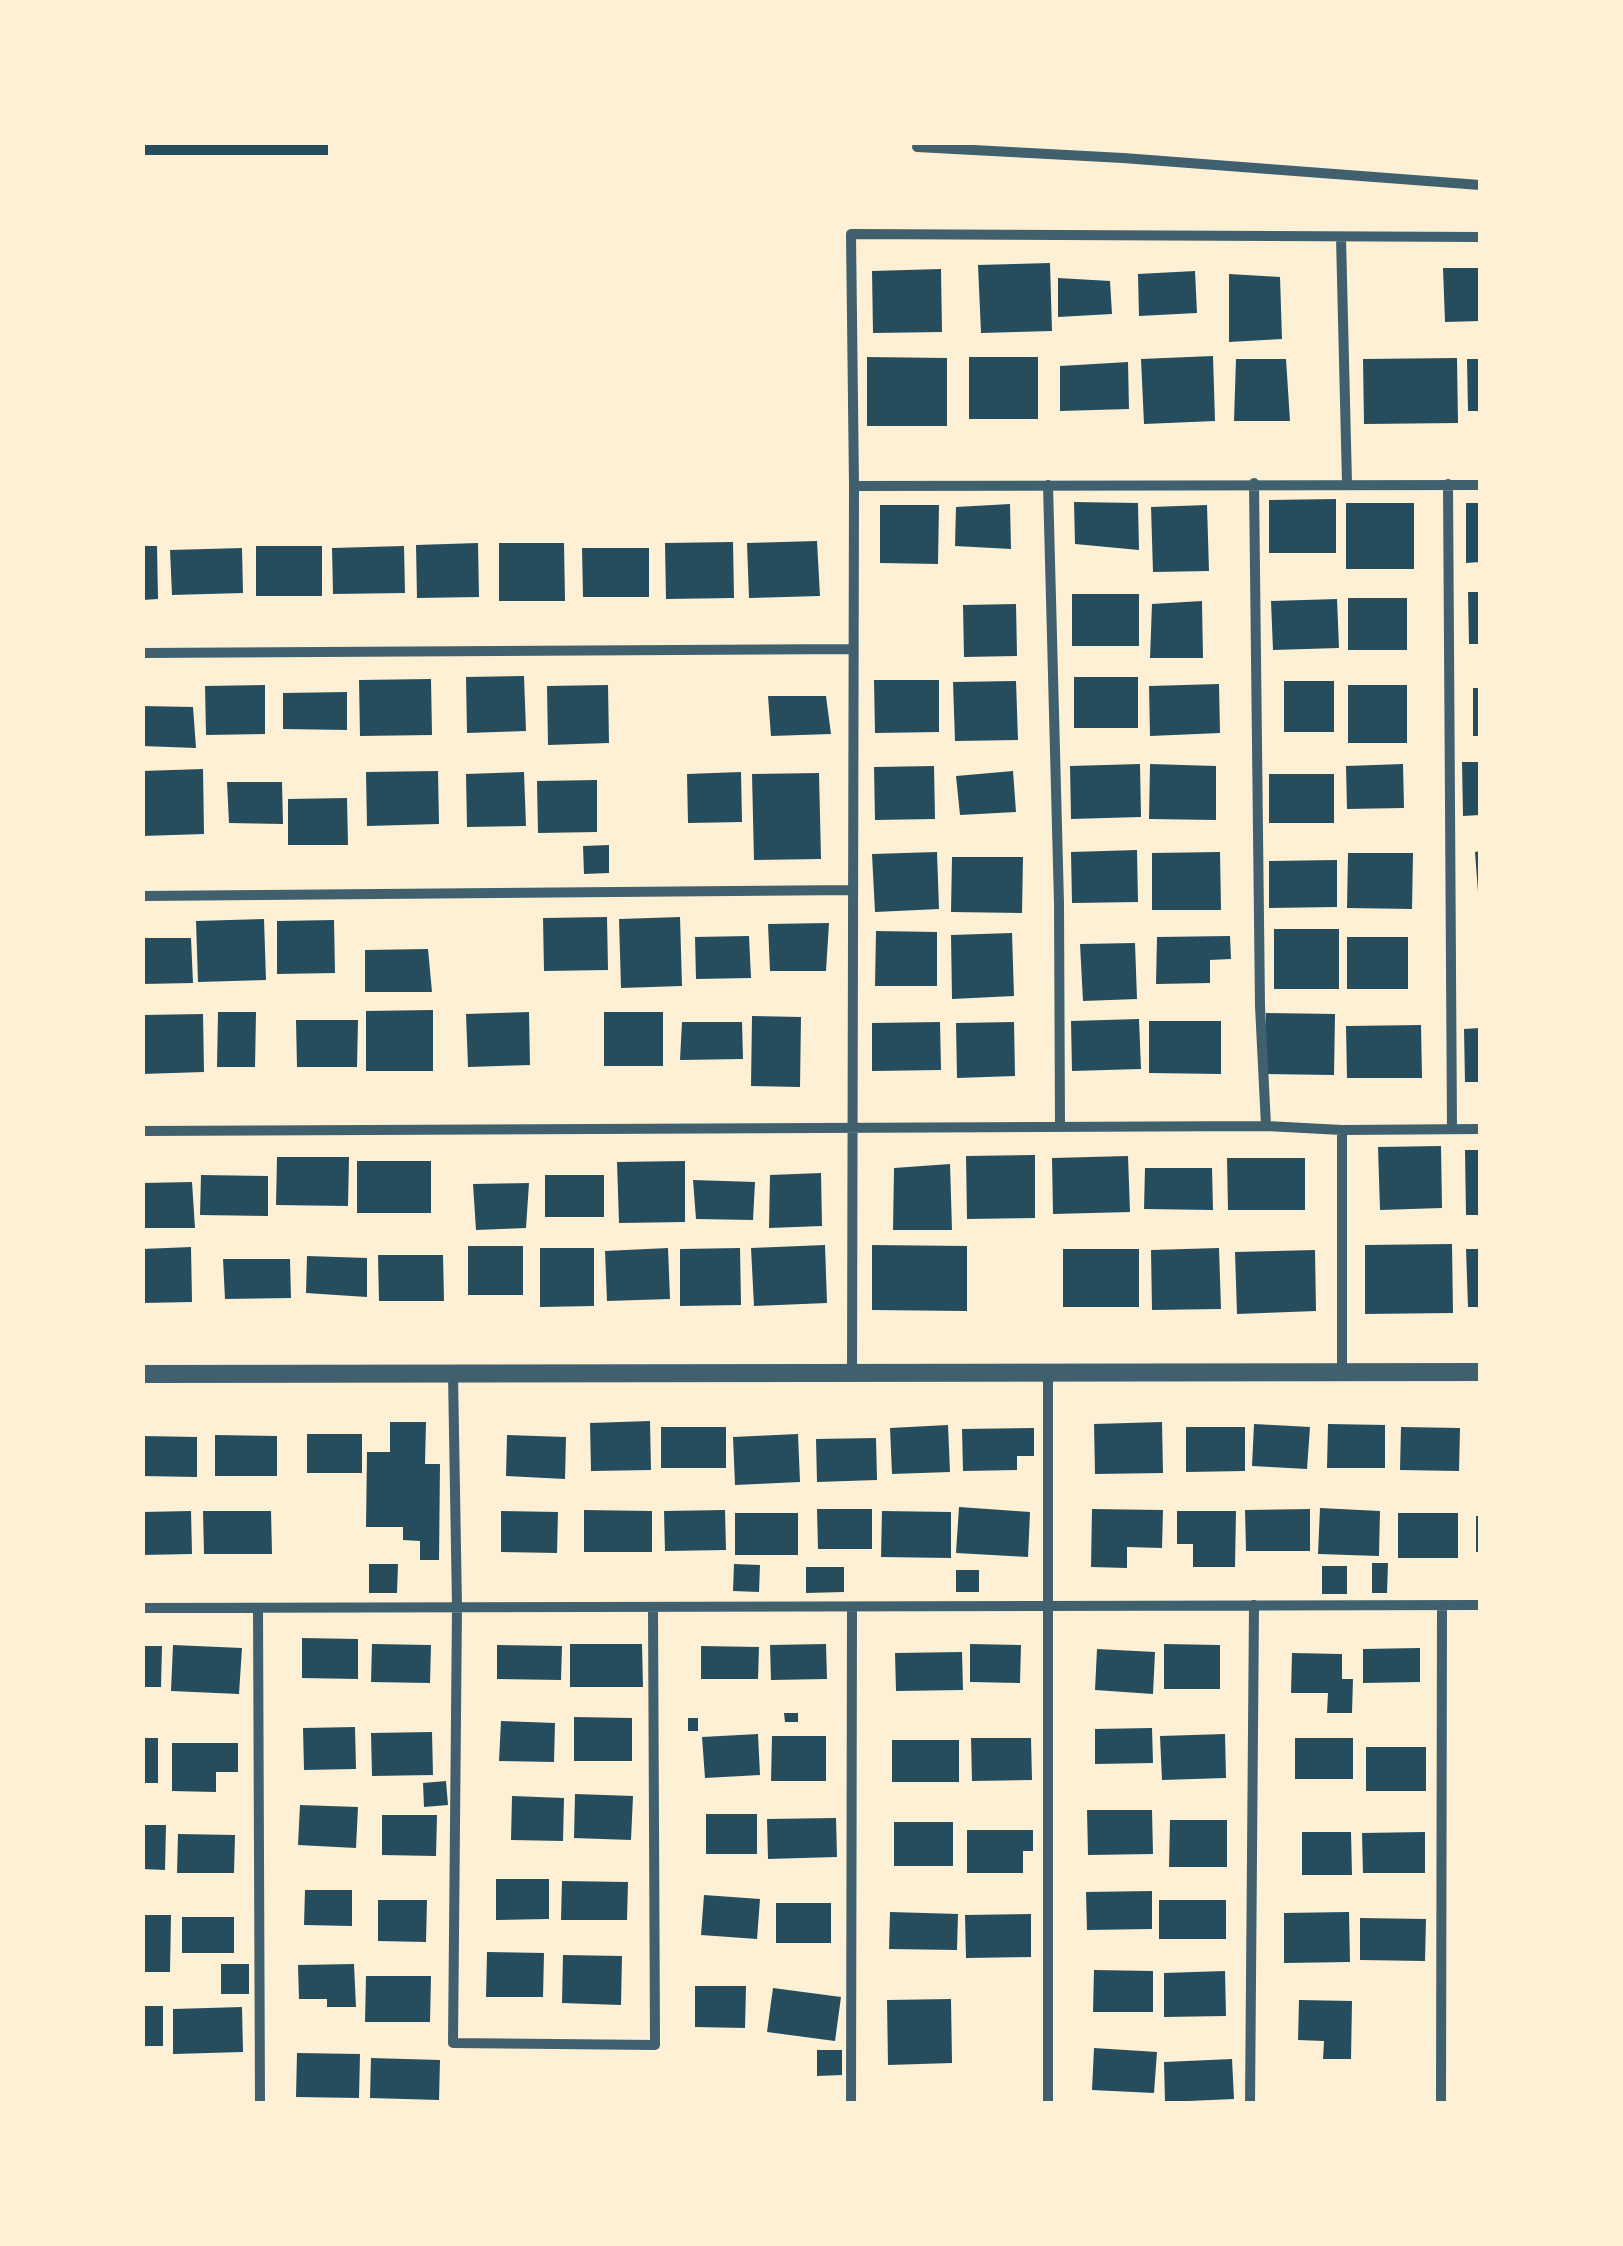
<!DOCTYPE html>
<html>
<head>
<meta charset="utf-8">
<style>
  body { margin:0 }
  #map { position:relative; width:1623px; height:2246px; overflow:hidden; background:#fdf0d5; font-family:Inter,sans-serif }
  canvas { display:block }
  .frame { position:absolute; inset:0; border:145px solid #fdf0d5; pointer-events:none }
</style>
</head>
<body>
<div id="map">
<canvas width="1623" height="2246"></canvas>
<div class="frame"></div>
</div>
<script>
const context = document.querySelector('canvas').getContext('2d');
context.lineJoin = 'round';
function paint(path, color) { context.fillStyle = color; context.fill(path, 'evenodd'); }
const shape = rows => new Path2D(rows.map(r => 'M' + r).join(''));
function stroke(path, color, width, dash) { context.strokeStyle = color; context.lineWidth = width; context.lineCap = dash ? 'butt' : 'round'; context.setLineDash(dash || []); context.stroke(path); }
paint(shape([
  [142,142,328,142,328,155,142,155],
  [1050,263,1052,331,981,333,978,265],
  [1443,268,1480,268,1480,321,1445,322],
  [941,269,942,332,873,333,872,271],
  [1195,271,1197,313,1139,316,1138,274],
  [1229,274,1280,277,1282,339,1229,342],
  [1058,278,1110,281,1112,314,1058,317],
  [1213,356,1215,421,1144,424,1141,359],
  [867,357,947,358,947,426,867,426],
  [969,357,1038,357,1038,419,969,419],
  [1457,358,1458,423,1364,424,1363,359],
  [1236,359,1286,359,1290,421,1234,421],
  [1467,359,1480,359,1480,411,1468,411],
  [1128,362,1129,409,1060,411,1060,366],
  [1336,499,1336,553,1269,553,1269,500],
  [1074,502,1138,503,1139,550,1075,544],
  [1346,503,1414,503,1414,569,1346,569],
  [1466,503,1480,503,1480,562,1466,563],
  [1010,504,1011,549,955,546,956,507],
  [880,505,939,505,938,564,880,563],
  [1207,505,1209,571,1153,572,1151,507],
  [817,541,820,596,749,598,747,543],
  [733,542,734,598,666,599,665,543],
  [478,543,479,597,417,598,416,545],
  [499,543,564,543,565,601,499,601],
  [142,546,157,546,158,599,142,600],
  [256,546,322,546,322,596,256,596],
  [404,546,405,593,333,594,332,548],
  [242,548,243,593,172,595,170,550],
  [582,548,649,548,649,597,583,597],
  [1468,592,1480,592,1480,644,1469,644],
  [1072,594,1139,594,1139,646,1072,646],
  [1348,598,1407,598,1407,650,1348,650],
  [1337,599,1339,648,1273,650,1271,601],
  [1202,601,1203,658,1150,658,1152,604],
  [1016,604,1017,656,964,657,963,605],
  [524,676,526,731,467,733,466,677],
  [1074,677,1138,677,1138,728,1074,728],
  [431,679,432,735,360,736,359,680],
  [874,680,939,680,939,732,875,733],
  [1016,681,1018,740,955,741,953,682],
  [1284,681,1334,681,1334,732,1284,732],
  [1219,684,1220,733,1150,736,1149,686],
  [265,685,265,734,206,735,205,686],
  [608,685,609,743,548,745,547,686],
  [1348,685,1407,685,1407,743,1348,743],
  [1473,688,1480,688,1480,736,1473,736],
  [347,692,347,730,283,729,283,693],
  [768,696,826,696,831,734,771,736],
  [142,706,193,707,196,748,142,746],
  [1462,762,1480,762,1480,815,1463,816],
  [1140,764,1141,817,1071,819,1070,766],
  [1150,764,1216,766,1216,820,1149,819],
  [1403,764,1404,808,1347,809,1346,766],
  [934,766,935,819,875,820,874,767],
  [203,769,204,834,142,836,142,771],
  [438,771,439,824,367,826,366,772],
  [1013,771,1016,812,960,815,956,776],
  [524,772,526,826,467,827,466,774],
  [741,772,742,822,688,823,687,774],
  [819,773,821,859,754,860,752,774],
  [1269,774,1334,774,1334,823,1269,823],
  [597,780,597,832,538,833,537,781],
  [227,782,282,782,283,824,229,823],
  [347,798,348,845,288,845,288,799],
  [609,845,609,873,584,874,583,846],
  [1137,850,1138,902,1072,903,1071,852],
  [1480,851,1480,892,1478,892,1475,852],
  [937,852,939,909,875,912,872,854],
  [1220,852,1221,910,1152,910,1152,853],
  [1348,853,1413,853,1412,909,1347,908],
  [952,857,1023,857,1022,913,951,912],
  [1337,860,1337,907,1269,908,1269,861],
  [607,917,608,970,544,971,543,918],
  [680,917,682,986,621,988,619,919],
  [264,919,266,980,198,982,196,921],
  [334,920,335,973,277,974,277,921],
  [829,923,826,971,770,971,768,924],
  [1274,929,1339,929,1339,989,1274,989],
  [876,931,937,932,937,986,875,986],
  [1012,933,1014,996,952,999,951,935],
  [749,936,751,978,696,979,695,937],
  [1230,936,1231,959,1210,960,1210,983,1156,984,1157,937],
  [1347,937,1408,937,1408,989,1347,989],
  [142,938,191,938,193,983,142,984],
  [1135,943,1137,999,1083,1001,1080,944],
  [428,949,432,992,365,992,365,950],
  [433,1010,433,1071,366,1071,366,1011],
  [218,1012,256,1012,255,1067,217,1067],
  [529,1012,530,1065,468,1067,466,1014],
  [604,1012,663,1012,663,1066,604,1066],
  [1266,1013,1335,1014,1334,1075,1265,1074],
  [203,1014,204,1072,142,1074,142,1015],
  [752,1016,801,1017,800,1087,751,1086],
  [1139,1019,1141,1069,1072,1071,1071,1021],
  [296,1020,358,1020,357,1067,297,1067],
  [1149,1021,1221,1021,1221,1074,1149,1073],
  [682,1022,742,1022,743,1059,680,1060],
  [940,1022,941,1070,872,1071,872,1023],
  [1014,1022,1015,1076,957,1078,956,1023],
  [1421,1025,1422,1078,1347,1078,1346,1026],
  [1480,1028,1480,1082,1465,1082,1464,1029],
  [1441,1146,1442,1208,1380,1210,1378,1147],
  [1465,1150,1480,1150,1480,1215,1466,1215],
  [1035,1155,1035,1218,967,1219,966,1156],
  [1128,1156,1130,1212,1053,1214,1052,1158],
  [277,1157,349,1157,348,1206,276,1205],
  [1227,1158,1305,1158,1305,1210,1228,1210],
  [357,1161,431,1161,431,1213,357,1213],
  [685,1161,685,1222,619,1223,617,1162],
  [950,1164,952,1230,893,1230,894,1168],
  [1145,1168,1212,1168,1213,1210,1144,1209],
  [821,1173,822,1226,769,1228,770,1175],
  [201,1175,268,1176,268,1216,200,1215],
  [545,1175,604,1175,604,1217,545,1217],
  [693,1180,755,1182,753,1220,696,1219],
  [192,1182,195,1228,142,1228,142,1183],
  [529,1183,526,1228,476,1230,473,1184],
  [1452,1244,1453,1313,1365,1314,1365,1245],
  [825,1245,827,1303,754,1306,751,1248],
  [872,1245,967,1246,967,1311,872,1310],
  [468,1246,523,1246,523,1295,468,1295],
  [191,1247,192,1302,142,1303,142,1249],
  [540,1248,594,1248,594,1306,540,1307],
  [668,1248,670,1299,607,1301,605,1251],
  [740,1248,741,1305,680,1306,680,1249],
  [1219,1248,1221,1309,1152,1310,1151,1250],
  [1063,1249,1139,1249,1139,1307,1063,1307],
  [1466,1249,1480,1249,1480,1307,1468,1307],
  [1315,1250,1316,1311,1237,1314,1235,1252],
  [378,1255,443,1255,444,1301,379,1301],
  [307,1256,367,1258,367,1297,306,1293],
  [223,1259,290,1259,291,1298,225,1299],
  [650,1421,651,1470,591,1471,590,1423],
  [390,1422,426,1422,425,1464,440,1464,439,1560,420,1560,420,1541,403,1540,403,1527,366,1527,367,1452,390,1452],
  [1162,1422,1163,1473,1095,1474,1094,1424],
  [1254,1424,1310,1427,1307,1469,1252,1466],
  [1328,1424,1385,1425,1385,1468,1327,1468],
  [948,1425,950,1472,892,1474,890,1428],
  [661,1427,726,1427,726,1468,661,1468],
  [1186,1427,1245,1427,1245,1471,1186,1472],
  [1401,1427,1460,1428,1459,1471,1400,1470],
  [1034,1428,1034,1456,1017,1456,1017,1470,963,1471,962,1429],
  [307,1434,362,1434,362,1473,307,1473],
  [798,1434,800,1482,735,1485,733,1437],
  [215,1435,277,1436,277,1476,215,1476],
  [507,1435,566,1437,565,1479,506,1476],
  [142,1436,197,1437,197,1477,142,1476],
  [876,1438,877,1480,817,1482,816,1439],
  [959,1507,1030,1512,1028,1557,956,1553],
  [1320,1508,1380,1511,1379,1556,1318,1554],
  [817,1509,872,1509,872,1549,818,1549],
  [1092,1509,1163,1510,1162,1548,1127,1547,1127,1568,1091,1567],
  [1310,1509,1310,1551,1246,1551,1245,1510],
  [584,1510,652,1511,652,1552,584,1552],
  [725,1510,726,1550,665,1551,664,1511],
  [191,1511,192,1554,142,1555,142,1512],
  [203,1511,271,1511,272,1554,204,1554],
  [501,1511,558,1512,557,1553,501,1552],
  [882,1511,951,1512,951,1558,881,1557],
  [1177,1511,1236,1511,1235,1567,1193,1567,1193,1544,1177,1544],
  [735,1513,798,1513,798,1555,735,1555],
  [1398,1513,1458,1513,1458,1558,1398,1558],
  [1476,1516,1480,1516,1480,1552,1476,1552],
  [1372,1563,1388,1563,1387,1593,1372,1593],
  [369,1564,398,1564,397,1593,369,1593],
  [734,1564,760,1565,759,1592,733,1591],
  [1322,1566,1347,1566,1347,1594,1322,1594],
  [806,1567,844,1567,844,1592,806,1593],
  [956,1570,979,1570,979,1592,956,1592],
  [302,1638,358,1639,358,1679,302,1678],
  [372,1644,431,1645,430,1683,371,1682],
  [570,1644,642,1644,643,1687,570,1687],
  [826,1644,827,1679,771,1680,770,1645],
  [970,1644,1021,1645,1020,1683,970,1682],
  [1164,1644,1220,1645,1220,1689,1164,1689],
  [173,1645,242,1648,239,1694,171,1691],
  [497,1645,562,1646,561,1680,497,1679],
  [142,1646,162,1646,161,1687,142,1687],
  [701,1646,759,1647,758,1679,701,1679],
  [1420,1648,1420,1682,1363,1683,1363,1649],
  [1097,1649,1155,1652,1153,1694,1095,1690],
  [962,1652,963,1690,896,1691,895,1653],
  [1292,1653,1342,1654,1342,1679,1353,1679,1352,1713,1327,1713,1328,1693,1291,1693],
  [784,1713,798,1713,798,1722,785,1722],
  [574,1717,632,1718,632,1761,574,1761],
  [688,1718,698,1718,698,1731,688,1731],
  [501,1721,555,1723,554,1762,499,1761],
  [355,1727,356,1769,304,1770,303,1728],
  [1152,1728,1153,1763,1095,1764,1095,1729],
  [432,1732,433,1775,372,1776,371,1733],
  [758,1734,760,1775,705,1778,702,1737],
  [1225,1734,1226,1778,1162,1780,1160,1736],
  [772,1736,826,1736,826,1781,771,1781],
  [142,1738,158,1738,158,1783,142,1783],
  [971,1738,1031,1738,1032,1780,972,1781],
  [1295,1738,1353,1738,1353,1779,1295,1779],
  [892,1740,959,1740,959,1782,892,1782],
  [172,1743,238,1743,238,1772,216,1772,216,1792,172,1791],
  [1366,1747,1426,1747,1426,1791,1366,1791],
  [446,1781,448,1805,424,1807,423,1783],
  [575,1794,633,1796,631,1840,574,1838],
  [512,1796,564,1798,563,1841,511,1840],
  [300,1805,358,1807,356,1848,298,1845],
  [1087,1810,1152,1810,1153,1854,1088,1855],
  [706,1814,757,1814,757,1854,706,1854],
  [382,1815,437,1815,436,1856,382,1855],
  [836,1818,837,1857,768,1859,767,1819],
  [1170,1820,1227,1820,1227,1867,1169,1867],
  [894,1822,953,1822,953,1866,894,1866],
  [142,1825,166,1825,165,1870,142,1869],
  [967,1830,1033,1830,1033,1851,1023,1851,1023,1873,967,1873],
  [1302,1832,1351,1832,1352,1875,1302,1875],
  [1425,1832,1425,1873,1363,1873,1362,1833],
  [178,1834,235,1835,234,1873,177,1873],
  [496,1879,549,1879,549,1919,496,1920],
  [562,1881,628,1882,627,1920,561,1920],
  [305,1890,352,1890,352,1926,304,1925],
  [1152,1891,1152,1929,1087,1930,1086,1892],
  [704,1895,760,1899,757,1939,701,1935],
  [378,1900,427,1900,426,1942,378,1941],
  [1159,1900,1226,1900,1226,1939,1159,1939],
  [776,1903,831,1903,831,1943,776,1943],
  [890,1912,958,1914,957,1950,889,1949],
  [1349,1912,1350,1962,1284,1963,1284,1913],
  [1031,1914,1031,1957,966,1958,965,1915],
  [142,1915,171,1915,170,1972,142,1972],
  [182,1917,234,1917,234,1953,182,1953],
  [1360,1918,1426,1919,1425,1961,1360,1960],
  [487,1952,544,1953,543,1997,486,1997],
  [563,1955,622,1956,621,2005,562,2003],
  [221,1964,249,1964,249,1994,221,1994],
  [354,1964,356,2007,327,2007,327,1999,299,1999,298,1965],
  [1094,1970,1153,1971,1153,2012,1093,2012],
  [1225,1971,1226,2016,1164,2017,1164,1973],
  [366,1976,431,1976,430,2022,365,2022],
  [695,1986,746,1986,745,2028,695,2027],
  [773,1988,841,1997,835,2041,767,2032],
  [951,1999,952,2063,888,2065,887,2000],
  [1299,2000,1352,2001,1351,2059,1323,2059,1324,2041,1298,2040],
  [142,2006,163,2006,163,2046,142,2046],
  [242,2007,243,2052,173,2054,173,2009],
  [1094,2048,1157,2052,1154,2093,1092,2090],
  [817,2050,842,2050,842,2075,817,2076],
  [297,2053,360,2054,359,2098,296,2097],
  [371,2058,440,2060,439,2100,370,2098],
  [1232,2059,1234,2099,1165,2102,1164,2062]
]), '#264d5e');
stroke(shape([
  [917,147,1123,158,1480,185],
  [1341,238,1347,483],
  [1254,483,1260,1006,1266,1126],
  [1448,484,1452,1129],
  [1048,485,1059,903,1060,1127],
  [854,486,1480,485],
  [142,653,853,649],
  [142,896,852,890],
  [1342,1130,1342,1372],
  [142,1131,1266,1126,1342,1130,1480,1129],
  [852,1372,854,486,851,234,1480,237],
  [453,1374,457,1607,453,2043,655,2045,653,1607],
  [142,1608,1480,1605],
  [258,1608,260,2104],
  [851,2104,852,1607],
  [1048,2104,1048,1371],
  [1250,2104,1254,1605],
  [1441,2104,1442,1605]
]), '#3f606c', 10);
stroke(shape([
  [142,1374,1480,1372]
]), '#3f606c', 18);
</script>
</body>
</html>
